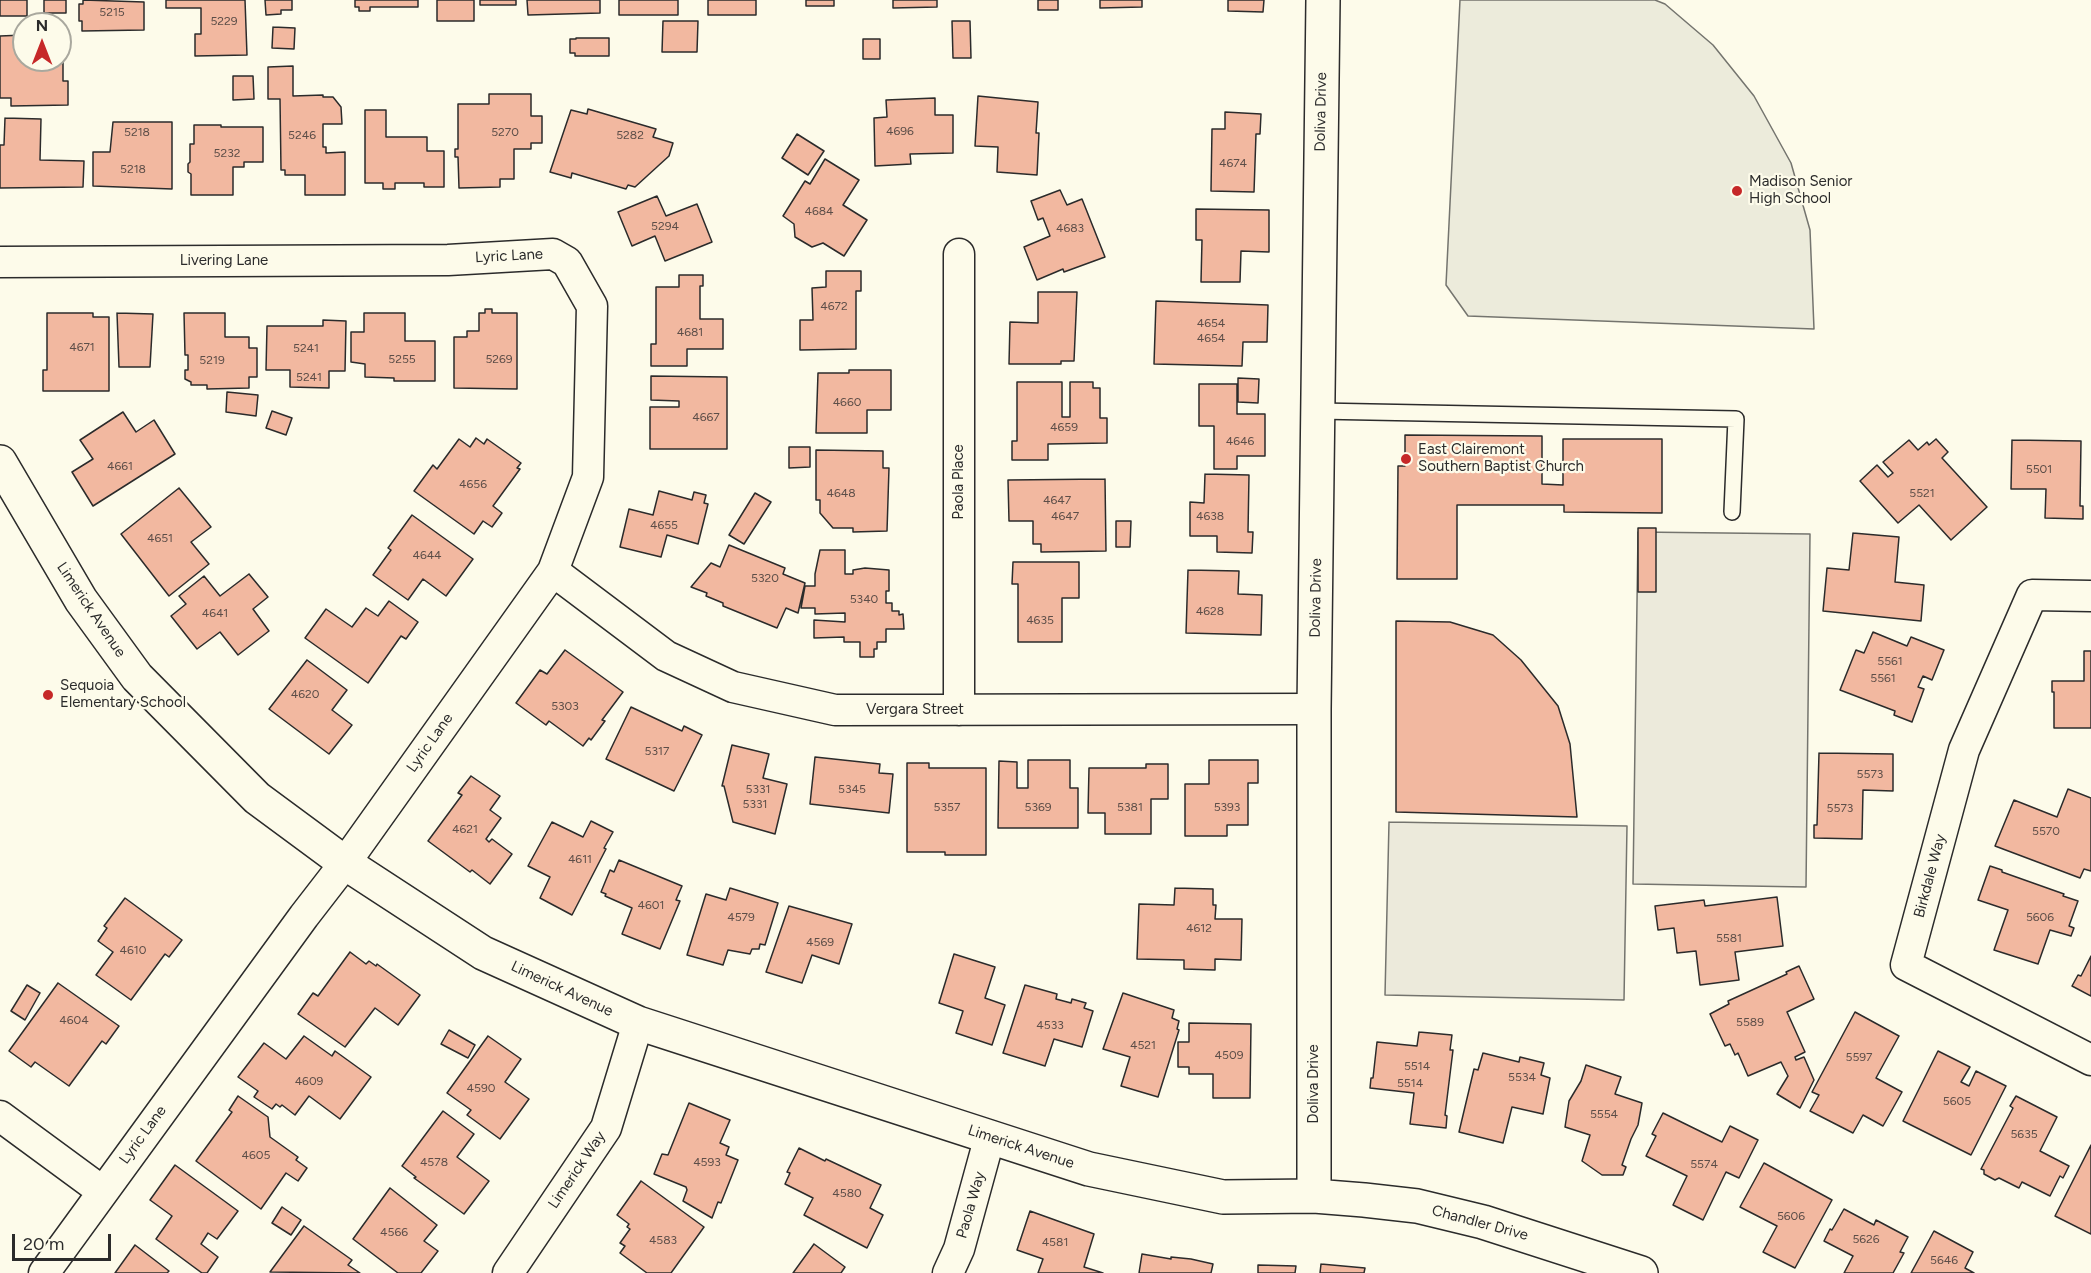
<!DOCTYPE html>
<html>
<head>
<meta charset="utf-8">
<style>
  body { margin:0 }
  #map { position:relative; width:2091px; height:1273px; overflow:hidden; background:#fdfbea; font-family:Figtree,sans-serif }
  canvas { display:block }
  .north { position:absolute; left:12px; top:12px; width:60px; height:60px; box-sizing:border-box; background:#fdfbea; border:2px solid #a9a89e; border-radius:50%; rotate:0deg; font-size:16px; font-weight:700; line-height:24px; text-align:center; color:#2b2b2b }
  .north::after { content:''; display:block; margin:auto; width:21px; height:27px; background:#c62828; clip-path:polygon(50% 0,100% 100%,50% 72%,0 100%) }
  .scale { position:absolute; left:12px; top:1234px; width:99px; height:27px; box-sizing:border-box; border:3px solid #2b2b2b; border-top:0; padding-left:8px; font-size:18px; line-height:21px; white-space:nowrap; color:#2b2b2b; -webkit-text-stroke:4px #fdfbea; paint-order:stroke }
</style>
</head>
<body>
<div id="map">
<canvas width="2091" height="1273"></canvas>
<div class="north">N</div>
<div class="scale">20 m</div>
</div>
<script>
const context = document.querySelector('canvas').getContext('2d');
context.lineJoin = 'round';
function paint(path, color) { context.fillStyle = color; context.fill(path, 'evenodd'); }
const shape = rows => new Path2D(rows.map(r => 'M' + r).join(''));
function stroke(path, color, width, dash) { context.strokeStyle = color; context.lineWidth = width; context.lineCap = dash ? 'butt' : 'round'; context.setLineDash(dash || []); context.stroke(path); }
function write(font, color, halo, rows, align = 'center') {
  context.font = font + ' Figtree,sans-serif'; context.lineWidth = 4.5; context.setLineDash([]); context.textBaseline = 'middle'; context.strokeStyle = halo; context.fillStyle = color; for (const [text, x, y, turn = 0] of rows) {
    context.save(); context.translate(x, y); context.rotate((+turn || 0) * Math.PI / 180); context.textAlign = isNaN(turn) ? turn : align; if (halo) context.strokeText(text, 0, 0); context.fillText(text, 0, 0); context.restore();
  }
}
const green = shape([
  [1460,0,1655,0,1665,4,1713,45,1754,96,1791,163,1810,230,1814,329,1468,316,1446,285,1460,0]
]);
paint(green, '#ecebdb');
stroke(green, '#74746e', 1.5);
const parking = shape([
  [1638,532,1810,534,1806,887,1633,884,1638,532],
  [1389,822,1627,826,1624,1000,1385,995,1389,822]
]);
paint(parking, '#eceadb');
stroke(parking, '#74746e', 1.5);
const building = shape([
  [0,0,27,0,27,16,0,16,0,0],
  [44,0,66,0,66,13,44,13,44,0],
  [83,0,144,2,144,30,82,31,82,21,79,21,79,4,83,4,83,0],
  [166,0,245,0,247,55,195,56,195,34,201,34,201,8,166,8,166,0],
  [265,0,292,0,292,10,281,10,281,14,266,15,265,0],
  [355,0,418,0,418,7,370,7,370,11,359,11,359,7,355,7,355,0],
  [437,0,474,0,474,21,437,21,437,0],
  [480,0,516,0,516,5,480,5,480,0],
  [527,0,600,0,600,13,528,15,527,0],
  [619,0,678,0,678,15,619,15,619,0],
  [708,0,756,0,756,15,708,15,708,0],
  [806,0,834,0,834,6,806,6,806,0],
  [893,0,937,0,937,7,893,8,893,0],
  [1038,0,1058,0,1058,10,1038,10,1038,0],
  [1100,0,1142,0,1142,7,1100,8,1100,0],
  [1228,0,1264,0,1263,12,1228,11,1228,0],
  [663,21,698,21,697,52,662,52,663,21],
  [952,21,970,21,971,58,953,58,952,21],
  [273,27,295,28,294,49,272,48,273,27],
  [24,35,24,60,60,60,60,57,63,57,63,81,68,81,68,105,11,106,11,98,0,98,0,36,24,35],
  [576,38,609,38,609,56,575,56,575,53,570,53,570,39,576,39,576,38],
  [863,39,880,39,880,59,863,59,863,39],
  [293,66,293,96,323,95,323,97,333,97,341,107,342,124,323,124,323,147,326,147,326,153,345,152,345,195,305,195,305,175,285,175,285,170,281,170,280,99,268,99,268,67,293,66],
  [233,76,253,76,254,99,233,100,233,76],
  [489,94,531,94,531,116,542,116,542,143,531,143,531,149,514,149,514,179,500,179,500,187,459,188,458,157,455,157,455,149,458,149,458,104,489,104,489,94],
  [978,96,1038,102,1036,133,1039,133,1037,175,997,172,998,147,975,146,978,96],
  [935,98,935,115,953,115,953,153,910,154,911,164,875,166,874,118,887,117,886,100,935,98],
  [588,109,656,129,653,137,673,143,669,156,635,187,628,185,626,189,572,173,571,178,550,172,571,110,587,114,588,109],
  [365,110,386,110,386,137,427,137,427,151,444,151,444,187,424,187,424,183,395,183,395,189,383,189,383,183,365,183,365,110],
  [1225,112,1261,114,1260,134,1256,134,1254,192,1211,191,1212,129,1225,129,1225,112],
  [5,118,41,119,40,160,84,161,83,187,0,188,0,145,4,145,5,118],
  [113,122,172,122,172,189,93,186,93,152,110,152,113,122],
  [194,125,221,125,221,127,263,127,263,162,244,162,244,167,233,167,233,195,191,195,191,174,188,172,188,164,190,162,190,144,194,144,194,125],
  [797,134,824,151,808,175,782,158,797,134],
  [825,159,859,180,843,205,867,220,844,256,823,243,812,247,795,237,794,224,783,216,805,181,810,184,825,159],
  [1060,190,1067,205,1082,199,1105,257,1064,272,1063,269,1037,280,1024,247,1050,236,1043,218,1038,220,1031,201,1060,190],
  [657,196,666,216,697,204,712,242,665,261,655,236,632,246,618,212,657,196],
  [1196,209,1269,210,1269,252,1241,251,1240,282,1201,282,1202,240,1196,240,1196,209],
  [826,271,861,271,861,291,856,291,856,349,800,350,800,320,813,320,812,288,826,287,826,271],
  [679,275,703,275,703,286,700,286,700,319,723,319,723,349,687,349,687,366,651,366,651,344,656,344,656,287,679,287,679,275],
  [1038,292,1077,292,1074,361,1061,361,1061,364,1009,364,1010,322,1038,323,1038,292],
  [1156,301,1268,305,1267,342,1243,342,1242,366,1154,364,1156,301],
  [485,309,492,309,492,313,517,313,517,389,454,388,454,337,467,337,467,331,479,331,479,313,485,313,485,309],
  [47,313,93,313,93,317,109,317,109,391,43,391,43,370,47,370,47,313],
  [117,313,153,314,150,367,119,367,117,313],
  [184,313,225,313,225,337,249,337,249,348,257,348,257,377,249,377,249,388,207,389,207,385,191,385,191,382,185,379,185,370,188,370,188,355,185,355,184,313],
  [364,313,405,313,405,341,435,341,435,381,394,381,394,378,365,377,365,364,351,362,351,332,364,332,364,313],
  [323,320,346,321,345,371,329,371,329,388,290,387,290,370,266,370,267,326,323,326,323,320],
  [849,370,891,370,891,410,867,410,867,433,816,433,818,373,849,373,849,370],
  [651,376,727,377,727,449,650,449,650,407,679,407,679,401,651,400,651,376],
  [1238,378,1259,379,1258,403,1238,402,1238,378],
  [1017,382,1062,382,1062,417,1070,417,1070,382,1093,382,1093,388,1100,388,1100,418,1107,418,1107,443,1048,444,1048,460,1012,460,1012,441,1017,441,1017,382],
  [1199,384,1237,384,1237,414,1265,414,1265,456,1237,456,1237,469,1214,469,1214,426,1199,426,1199,384],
  [227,392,258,395,256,416,226,412,227,392],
  [272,411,292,418,286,435,266,428,272,411],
  [123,412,136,432,154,420,175,454,93,506,72,472,93,459,80,440,123,412],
  [1405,435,1542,436,1542,484,1563,485,1563,439,1662,439,1662,513,1564,512,1564,505,1457,505,1457,579,1397,579,1398,466,1405,466,1405,435],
  [476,438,484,444,487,439,521,463,517,468,520,469,493,506,502,513,492,527,483,521,474,534,414,491,433,465,437,469,459,439,470,447,476,438],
  [1936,439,1948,452,1942,458,1987,507,1951,540,1919,505,1898,523,1860,481,1877,465,1888,477,1893,473,1883,462,1909,440,1918,450,1927,442,1929,445,1936,439],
  [2012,440,2081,441,2080,506,2083,506,2083,519,2045,518,2046,489,2011,489,2012,440],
  [789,447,810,447,810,467,789,468,789,447],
  [816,450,883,451,883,468,889,468,887,531,853,532,853,528,833,528,820,513,820,500,816,500,816,450],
  [1205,474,1249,475,1248,532,1253,532,1252,553,1217,552,1217,536,1190,536,1190,502,1204,503,1205,474],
  [1105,479,1106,551,1041,552,1041,544,1033,544,1033,521,1009,521,1008,480,1105,479],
  [179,488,211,527,191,542,209,564,169,596,121,534,179,488],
  [659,491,692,500,694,492,706,495,704,503,708,504,698,544,667,535,661,557,620,547,629,509,653,515,659,491],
  [755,493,771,502,744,544,729,535,755,493],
  [412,515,473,559,446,596,423,579,408,600,373,575,391,550,388,548,412,515],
  [1116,521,1131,521,1130,547,1116,547,1116,521],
  [1638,528,1656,528,1656,592,1638,592,1638,528],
  [1853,533,1899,537,1895,582,1924,585,1921,621,1823,611,1827,568,1849,570,1853,533],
  [729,545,785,568,783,574,805,583,798,613,786,608,777,628,723,606,723,603,706,596,707,593,691,587,711,563,720,567,729,545],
  [820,550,845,550,845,574,853,574,853,570,865,568,889,570,889,591,886,591,886,603,892,603,892,611,899,611,899,615,903,614,904,629,886,629,886,642,877,642,877,649,874,649,874,657,860,657,860,642,844,642,844,637,814,638,814,620,845,622,845,613,815,614,815,608,801,608,805,586,815,586,815,574,820,550],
  [1013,562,1079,562,1079,598,1062,598,1062,642,1018,642,1018,584,1012,584,1013,562],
  [1188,570,1239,571,1238,594,1262,595,1261,635,1186,633,1188,570],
  [249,574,268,597,253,609,269,631,238,655,220,632,197,649,171,616,186,604,179,596,204,576,220,596,249,574],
  [389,601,418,622,406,639,401,636,368,683,305,638,326,609,352,627,366,608,378,616,389,601],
  [1396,621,1450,622,1493,635,1521,660,1558,706,1570,744,1577,817,1396,812,1396,621],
  [1873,632,1907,646,1911,637,1944,650,1932,680,1923,676,1918,687,1924,689,1912,722,1894,715,1895,711,1840,690,1856,650,1864,653,1873,632],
  [565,650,623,692,602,720,605,721,591,740,589,738,583,746,549,721,546,725,516,703,540,670,547,674,565,650],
  [2084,651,2091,651,2091,728,2054,728,2054,692,2052,692,2052,681,2084,681,2084,651],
  [307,660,347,690,332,710,352,725,329,754,269,709,307,660],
  [631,707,682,731,684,726,702,735,674,791,606,759,631,707],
  [732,745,769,754,763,778,787,784,775,834,733,822,724,786,722,786,732,745],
  [1819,753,1893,754,1893,791,1863,790,1862,839,1814,838,1814,825,1817,825,1819,753],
  [815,757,880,764,879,773,893,774,889,813,810,804,815,757],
  [1028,760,1070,760,1070,788,1078,788,1078,828,998,828,999,761,1017,762,1017,788,1028,788,1028,760],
  [1209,760,1258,760,1258,783,1248,783,1248,825,1227,825,1227,836,1185,836,1185,784,1209,784,1209,760],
  [907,763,929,763,929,768,986,768,986,855,945,855,945,852,907,852,907,763],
  [1146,764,1168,764,1168,799,1151,799,1151,834,1105,834,1105,813,1088,813,1089,768,1146,768,1146,764],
  [471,776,500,796,490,810,501,818,486,839,489,842,492,839,512,854,490,884,472,870,470,872,428,841,462,795,458,793,471,776],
  [2068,789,2091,798,2091,871,2084,869,2080,878,1995,846,2014,800,2057,817,2068,789],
  [591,821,613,832,604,848,606,849,572,915,540,898,550,877,528,866,552,822,583,837,591,821],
  [619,860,682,886,676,900,680,901,660,949,622,934,632,908,605,896,606,894,601,892,610,870,614,872,619,860],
  [1990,866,2002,870,2002,872,2064,894,2063,896,2078,901,2069,926,2074,928,2071,936,2050,930,2038,964,1994,950,2008,910,1978,900,1990,866],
  [730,888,778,903,765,945,760,944,759,949,752,949,750,954,728,950,723,965,687,955,706,894,726,900,730,888],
  [1175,888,1213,889,1213,905,1216,905,1215,919,1242,919,1241,960,1215,959,1215,970,1184,969,1184,960,1137,959,1139,904,1174,905,1175,888],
  [1777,897,1783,946,1735,952,1739,980,1700,985,1696,951,1677,953,1674,928,1658,930,1655,906,1704,900,1705,906,1777,897],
  [125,898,182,940,169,957,165,954,131,1000,96,975,113,952,98,941,107,928,104,926,125,898],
  [789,906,852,924,839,964,812,955,802,983,766,972,789,906],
  [350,952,366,964,369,961,376,966,377,964,420,995,398,1025,375,1008,345,1047,298,1014,313,993,318,996,350,952],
  [954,954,995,967,985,998,1005,1005,992,1045,956,1033,963,1011,939,1003,954,954],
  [2091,956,2091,996,2072,986,2078,975,2081,976,2091,956],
  [1799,966,1814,999,1787,1012,1805,1052,1795,1057,1796,1060,1804,1057,1814,1080,1800,1108,1777,1094,1788,1076,1781,1062,1748,1076,1738,1053,1735,1055,1730,1044,1725,1046,1710,1014,1729,1004,1728,1001,1787,974,1786,972,1799,966],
  [58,983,119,1026,106,1044,102,1041,69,1086,35,1062,31,1067,9,1051,58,983],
  [27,985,40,993,25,1020,11,1011,27,985],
  [1025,985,1057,994,1056,999,1071,1003,1072,999,1086,1003,1084,1008,1093,1011,1082,1047,1054,1039,1045,1066,1003,1053,1025,985],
  [1123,993,1174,1010,1172,1018,1179,1021,1177,1029,1179,1030,1158,1097,1121,1086,1130,1057,1103,1049,1123,993],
  [1855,1012,1899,1036,1876,1078,1902,1092,1883,1126,1863,1115,1853,1133,1810,1111,1819,1095,1812,1092,1855,1012],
  [1189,1023,1251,1024,1250,1098,1213,1098,1213,1074,1189,1074,1189,1067,1178,1067,1178,1042,1189,1042,1189,1023],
  [449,1030,475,1045,468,1058,441,1044,449,1030],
  [1419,1032,1452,1035,1450,1050,1453,1050,1445,1115,1447,1116,1446,1128,1410,1124,1414,1093,1370,1088,1371,1078,1373,1078,1377,1042,1417,1046,1419,1032],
  [304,1036,332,1056,335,1051,371,1077,340,1119,309,1096,295,1115,282,1105,280,1107,276,1104,272,1109,254,1097,258,1091,238,1077,264,1043,286,1059,304,1036],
  [488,1036,521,1059,505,1082,529,1099,500,1139,467,1115,471,1110,447,1093,488,1036],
  [1938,1051,1970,1067,1961,1082,1969,1086,1976,1071,2006,1086,1971,1155,1903,1121,1938,1051],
  [1483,1053,1519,1062,1520,1057,1544,1063,1541,1075,1550,1078,1543,1114,1512,1107,1503,1143,1459,1132,1474,1069,1478,1070,1483,1053],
  [1586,1065,1621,1077,1615,1094,1642,1103,1638,1125,1631,1139,1622,1165,1626,1167,1623,1175,1602,1175,1582,1161,1590,1135,1565,1127,1569,1101,1581,1081,1586,1065],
  [238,1096,268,1117,270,1137,298,1157,296,1160,307,1168,298,1181,286,1173,261,1209,196,1161,232,1112,229,1110,238,1096],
  [2016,1096,2057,1117,2040,1151,2069,1166,2063,1178,2060,1176,2050,1196,2022,1182,2019,1188,1999,1178,1995,1180,1984,1174,1984,1170,1981,1169,2013,1108,2010,1106,2016,1096],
  [689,1103,730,1120,720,1143,729,1147,726,1155,738,1160,721,1203,718,1202,712,1218,683,1201,687,1190,686,1187,654,1174,662,1154,668,1155,689,1103],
  [443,1111,474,1134,457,1157,489,1181,464,1214,414,1178,416,1177,402,1166,443,1111],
  [1663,1113,1722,1142,1730,1126,1758,1140,1739,1178,1726,1172,1703,1220,1673,1205,1687,1176,1646,1156,1656,1136,1652,1134,1663,1113],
  [2091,1145,2091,1234,2055,1216,2091,1145],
  [799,1148,825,1161,826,1159,881,1185,870,1208,883,1215,867,1248,804,1215,813,1198,785,1184,790,1173,787,1172,799,1148],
  [1764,1163,1832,1200,1795,1268,1763,1252,1777,1226,1740,1207,1764,1163],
  [175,1165,238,1211,217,1239,208,1233,201,1244,218,1257,207,1273,202,1273,156,1239,172,1216,150,1200,175,1165],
  [641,1181,704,1227,671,1273,647,1273,620,1253,625,1246,620,1243,630,1229,627,1227,629,1224,617,1215,641,1181],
  [390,1188,437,1225,424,1241,438,1251,421,1273,398,1273,353,1239,390,1188],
  [282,1207,301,1220,291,1235,272,1223,282,1207],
  [1844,1209,1874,1225,1876,1220,1908,1237,1900,1252,1904,1253,1893,1273,1844,1273,1853,1256,1824,1241,1830,1229,1832,1230,1844,1209],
  [1030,1211,1094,1234,1084,1267,1103,1273,1038,1273,1043,1259,1017,1250,1030,1211],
  [304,1226,352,1260,348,1265,360,1273,270,1272,304,1226],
  [1934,1231,1973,1252,1965,1268,1974,1273,1911,1273,1934,1231],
  [814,1244,845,1267,841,1273,793,1273,814,1244],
  [135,1245,169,1271,167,1273,115,1273,135,1245],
  [1142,1254,1171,1259,1171,1257,1191,1259,1213,1264,1211,1273,1139,1273,1142,1254],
  [1321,1264,1365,1268,1364,1273,1320,1273,1321,1264],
  [1258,1265,1296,1266,1295,1273,1258,1273,1258,1265]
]);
paint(building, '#f2b8a0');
stroke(building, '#2b2b2b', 1.5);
const lane = shape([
  [1318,411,1736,419,1732,512]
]);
const street = shape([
  [959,254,959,710],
  [0,262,448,260,553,254,567,262,592,306,588,477,553,571,345,863,304,916,44,1273],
  [553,571,666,656,733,687,835,710,1314,709],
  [2091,596,2032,595,1964,750,1906,965,2091,1060],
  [0,1116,102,1191],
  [508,1273,606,1128,638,1023],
  [948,1273,959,1249,990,1136]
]);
const secondary = shape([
  [0,462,81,600,137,677,257,798,345,863,483,953,638,1023,1089,1169,1223,1197,1314,1196,1364,1200,1417,1206,1483,1222,1641,1273],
  [1314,1196,1314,709,1323,0]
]);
stroke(lane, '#2b2b2b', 18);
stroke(street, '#2b2b2b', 33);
stroke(secondary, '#2b2b2b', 36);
stroke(lane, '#fdfbea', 15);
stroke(street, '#fdfbea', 30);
stroke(secondary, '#fdfbea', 33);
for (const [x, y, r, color] of [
  [1737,191,6,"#c62828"],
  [1406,459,6,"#c62828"],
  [48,695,6,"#c62828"]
]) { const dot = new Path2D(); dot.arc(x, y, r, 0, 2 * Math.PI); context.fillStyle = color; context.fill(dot); stroke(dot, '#fdfbea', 2); }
write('12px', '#5d4e48', null, [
  ["5215",112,12],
  ["5229",224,21],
  ["4696",900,131],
  ["5218",137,132],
  ["5270",505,132],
  ["5246",302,135],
  ["5282",630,135],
  ["5232",227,153],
  ["4674",1233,163],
  ["5218",133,169],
  ["4684",819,211],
  ["5294",665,226],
  ["4683",1070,228],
  ["4672",834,306],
  ["4654",1211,323],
  ["4681",690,332],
  ["4654",1211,338],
  ["4671",82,347],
  ["5241",306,348],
  ["5255",402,359],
  ["5269",499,359],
  ["5219",212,360],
  ["5241",309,377],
  ["4660",847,402],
  ["4667",706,417],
  ["4659",1064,427],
  ["4646",1240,441],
  ["4661",120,466],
  ["5501",2039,469],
  ["4656",473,484],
  ["4648",841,493],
  ["5521",1922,493],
  ["4647",1057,500],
  ["4647",1065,516],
  ["4638",1210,516],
  ["4655",664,525],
  ["4651",160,538],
  ["4644",427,555],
  ["5320",765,578],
  ["5340",864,599],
  ["4628",1210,611],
  ["4641",215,613],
  ["4635",1040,620],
  ["5561",1890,661],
  ["5561",1883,678],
  ["4620",305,694],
  ["5303",565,706],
  ["5317",657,751],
  ["5573",1870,774],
  ["5331",758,789],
  ["5345",852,789],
  ["5331",755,804],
  ["5357",947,807],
  ["5369",1038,807],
  ["5381",1130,807],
  ["5393",1227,807],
  ["5573",1840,808],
  ["4621",465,829],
  ["5570",2046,831],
  ["4611",580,859],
  ["4601",651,905],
  ["4579",741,917],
  ["5606",2040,917],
  ["4612",1199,928],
  ["5581",1729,938],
  ["4569",820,942],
  ["4610",133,950],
  ["4604",74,1020],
  ["5589",1750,1022],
  ["4533",1050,1025],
  ["4521",1143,1045],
  ["4509",1229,1055],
  ["5597",1859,1057],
  ["5514",1417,1066],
  ["5534",1522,1077],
  ["4609",309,1081],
  ["5514",1410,1083],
  ["4590",481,1088],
  ["5605",1957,1101],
  ["5554",1604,1114],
  ["5635",2024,1134],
  ["4605",256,1155],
  ["4578",434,1162],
  ["4593",707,1162],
  ["5574",1704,1164],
  ["4580",847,1193],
  ["5606",1791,1216],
  ["4566",394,1232],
  ["5626",1866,1239],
  ["4583",663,1240],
  ["4581",1055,1242],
  ["5646",1944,1260]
]);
write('15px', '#2b2b2b', '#fdfbea', [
  ["Doliva Drive",1321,112,-89],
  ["Lyric Lane",509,256,-3],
  ["Livering Lane",224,261],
  ["Paola Place",959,482,-90],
  ["Doliva Drive",1316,598,-89],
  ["Limerick Avenue",91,610,56],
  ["Vergara Street",915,710],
  ["Lyric Lane",430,743,-55],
  ["Birkdale Way",1930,876,-75],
  ["Limerick Avenue",562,989,25],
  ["Doliva Drive",1314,1084,-90],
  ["Lyric Lane",143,1135,-54],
  ["Limerick Avenue",1021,1147,18],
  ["Limerick Way",577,1170,-56],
  ["Paola Way",971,1205,-74],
  ["Chandler Drive",1480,1223,15]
]);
write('15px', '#2b2b2b', '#fdfbea', [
  ["Madison Senior",1749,182],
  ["High School",1749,199],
  ["East Clairemont",1418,450],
  ["Southern Baptist Church",1418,467],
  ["Sequoia",60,686],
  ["Elementary School",60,703]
], 'left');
</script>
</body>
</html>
